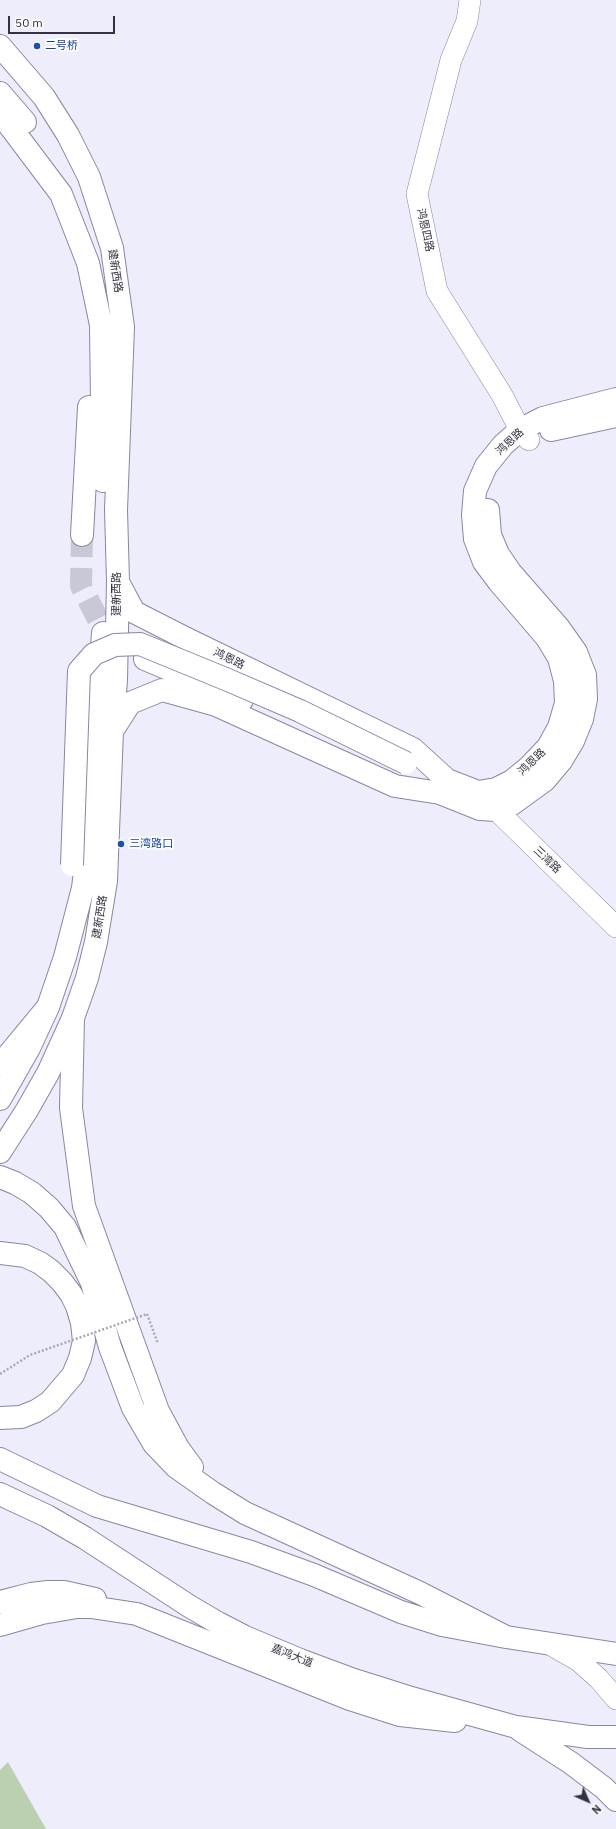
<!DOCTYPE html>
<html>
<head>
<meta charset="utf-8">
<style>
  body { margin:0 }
  #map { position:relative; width:616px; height:1829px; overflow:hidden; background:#eeedfb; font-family:"IBM Plex Sans",sans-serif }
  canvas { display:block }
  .north { position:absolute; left:568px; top:1781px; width:40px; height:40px; -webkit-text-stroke:3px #fcfcfc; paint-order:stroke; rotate:135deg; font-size:11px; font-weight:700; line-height:16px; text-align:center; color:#343240 }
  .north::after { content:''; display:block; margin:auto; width:14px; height:18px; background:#343240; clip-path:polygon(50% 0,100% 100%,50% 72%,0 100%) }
  .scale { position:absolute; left:8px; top:16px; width:107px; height:18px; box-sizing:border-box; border:2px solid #343240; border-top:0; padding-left:5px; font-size:12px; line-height:14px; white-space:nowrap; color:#343240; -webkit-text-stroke:3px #fcfcfc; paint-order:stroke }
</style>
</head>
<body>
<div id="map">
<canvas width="616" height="1829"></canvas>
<div class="north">N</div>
<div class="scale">50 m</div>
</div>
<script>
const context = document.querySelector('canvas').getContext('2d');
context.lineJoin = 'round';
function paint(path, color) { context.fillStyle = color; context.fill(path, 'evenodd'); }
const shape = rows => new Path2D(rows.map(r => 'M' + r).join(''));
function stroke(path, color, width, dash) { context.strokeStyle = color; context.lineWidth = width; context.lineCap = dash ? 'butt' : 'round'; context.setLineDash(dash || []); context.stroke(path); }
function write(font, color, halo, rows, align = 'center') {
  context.font = font + ' "IBM Plex Sans","Noto Sans SC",sans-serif'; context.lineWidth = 4; context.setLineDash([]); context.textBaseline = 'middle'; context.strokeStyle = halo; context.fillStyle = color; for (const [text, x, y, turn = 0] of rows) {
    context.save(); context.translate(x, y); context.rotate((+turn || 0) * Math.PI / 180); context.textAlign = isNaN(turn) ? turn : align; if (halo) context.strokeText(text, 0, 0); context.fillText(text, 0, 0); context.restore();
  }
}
paint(shape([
  [8,1762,46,1829,0,1829,0,1770]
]), '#bad0b0');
stroke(shape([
  [82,535,81,586,99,621,124,642]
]), '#c9c8d6', 22, [22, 11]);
const minor = shape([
  [470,0,467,21,451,60,417,194,437,291,502,395,520,430,529,440],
  [485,799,616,927],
  [551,1645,579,1661,599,1679,616,1699]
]);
const major = shape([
  [0,46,44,97,68,135,89,177,112,248,123,327,116,510,118,581,116,680,112,731,106,881,96,942,87,978,73,1018,48,1073,27,1110,0,1152],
  [0,93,25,122],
  [0,113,61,194,88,263,101,325,103,481],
  [551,430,616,416],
  [82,535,89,407],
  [119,584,134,612,183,637,413,749,447,780,478,792,496,789,512,781,529,767,548,747,559,727,566,703,565,681,559,658,547,638,499,582,484,562,475,539,473,515,475,491,486,466,503,445,520,430,543,418,616,399],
  [145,659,242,700],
  [114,728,130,703,162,690,216,705,395,786,440,793,480,809,496,810,512,804,545,780,561,761,573,741,582,719,586,699,585,675,576,652,559,628,511,573,498,554,490,535,488,510],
  [0,1099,29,1048,48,1007,65,957,83,888,87,855,103,633]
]);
const highway = shape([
  [73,1018,71,1108,84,1206,158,1411,178,1448,192,1467],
  [0,1065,48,1007],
  [0,1177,15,1183,32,1193,49,1208,65,1227,92,1283,110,1347,133,1408,154,1444,176,1467,213,1493,245,1513,420,1593,506,1637],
  [0,1253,25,1256,40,1263,51,1271,62,1282,71,1294,77,1306,82,1323,84,1341,80,1358,73,1375,50,1402,36,1411,21,1417,0,1418],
  [0,1459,97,1506,251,1552,314,1575,401,1612,442,1625,506,1637,616,1654],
  [0,1494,47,1516,85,1538,189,1606,218,1623,245,1637,300,1660,354,1680,408,1697,516,1727,588,1737,616,1737],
  [0,1602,31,1594,48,1592,64,1592,95,1599],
  [0,1625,42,1613,77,1607,91,1607,137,1614,350,1699,400,1715,455,1721],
  [520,1730,571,1763,604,1788,616,1800]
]);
stroke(minor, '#8a85a5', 22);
stroke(major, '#8a85a5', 24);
stroke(highway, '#8a85a5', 24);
stroke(shape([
  [147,1314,158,1344]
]), '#aaa9b7', 2.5, [2, 2]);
stroke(minor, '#fff', 21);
stroke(major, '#fff', 22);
stroke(highway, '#fff', 22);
const majorBridge = shape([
  [72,865,79,671,94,654,115,645,140,644,228,680,300,711,406,763]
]);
stroke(majorBridge, '#8a85a5', 24, []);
stroke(shape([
  [0,1374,30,1355,147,1314]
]), '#aaa9b7', 2.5, [2, 2]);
stroke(majorBridge, '#fff', 22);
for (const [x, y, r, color] of [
  [37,46,4,"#1a4fb4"],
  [121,844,4,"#1a4fb4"]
]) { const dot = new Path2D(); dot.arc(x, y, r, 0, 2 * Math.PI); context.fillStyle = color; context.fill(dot); stroke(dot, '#fcfcfc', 1.5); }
write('11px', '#164399', '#fcfcfc', [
  ["二号桥",45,46],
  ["三湾路口",129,844]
], 'left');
write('11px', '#343240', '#fcfcfc', [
  ["鸿恩四路",425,230,78],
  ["建新西路",115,271,81],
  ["鸿恩路",510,442,-43],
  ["建新西路",117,594,-90],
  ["鸿恩路",229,659,26],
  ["鸿恩路",532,762,-44],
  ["三湾路",547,860,44],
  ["建新西路",100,917,-81],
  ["嘉鸿大道",292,1656,22]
]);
</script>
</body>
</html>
